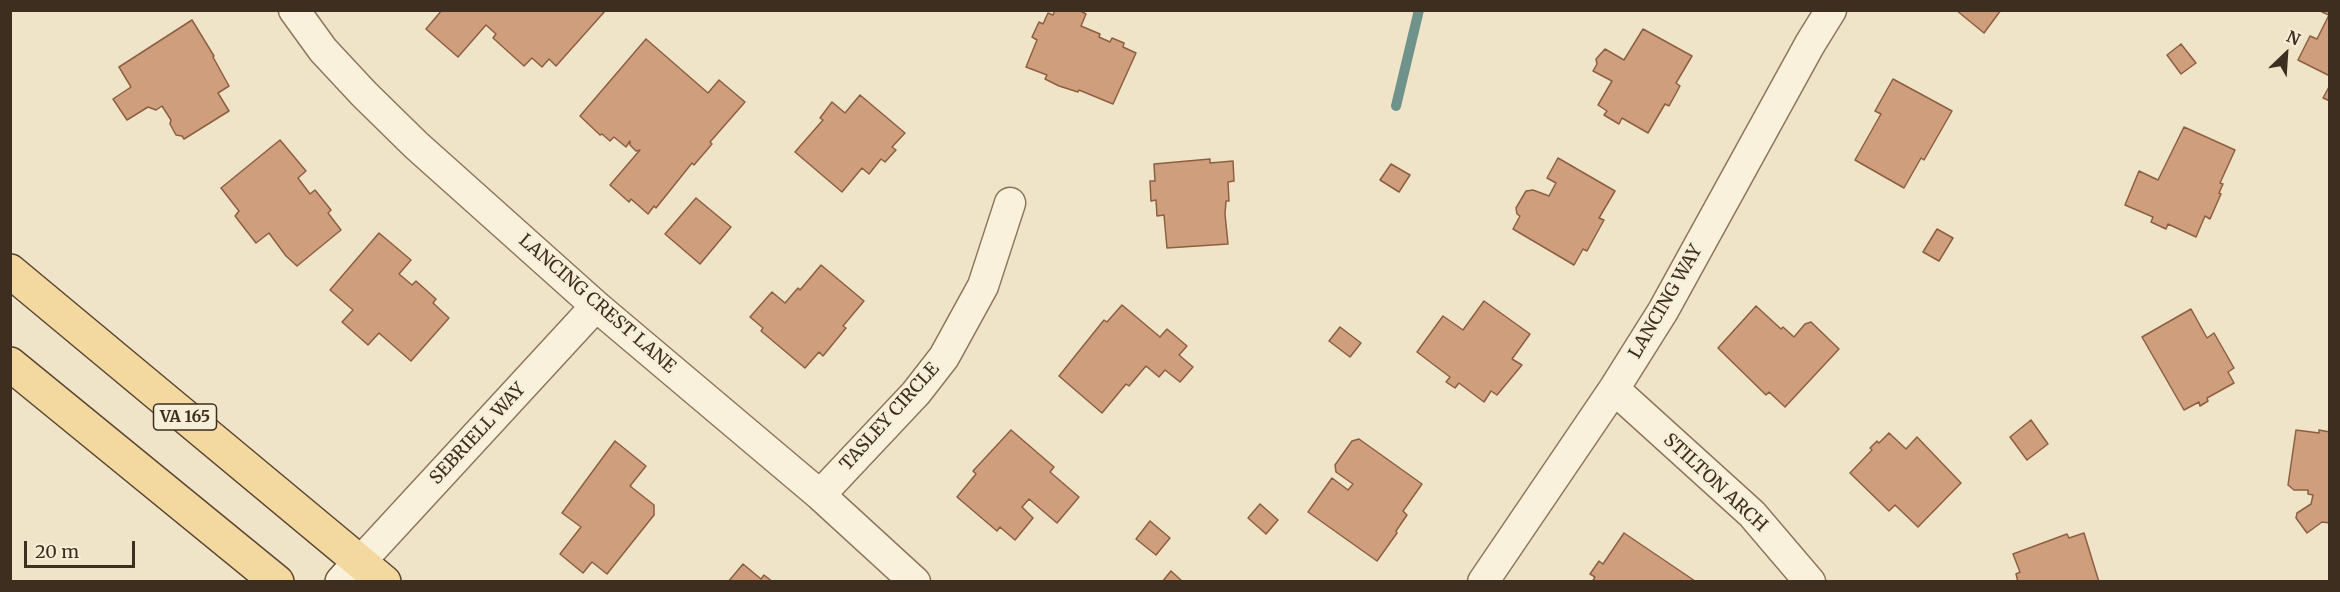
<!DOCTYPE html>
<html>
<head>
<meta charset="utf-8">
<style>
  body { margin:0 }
  #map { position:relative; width:2340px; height:592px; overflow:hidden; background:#f0e4c8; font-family:Merriweather,serif }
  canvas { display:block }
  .frame { position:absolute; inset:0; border:12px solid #3d2e20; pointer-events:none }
  .north { position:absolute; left:2256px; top:24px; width:60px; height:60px; -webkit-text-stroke:4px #f7eed8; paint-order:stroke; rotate:25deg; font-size:16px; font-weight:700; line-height:24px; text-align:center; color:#3d2e20 }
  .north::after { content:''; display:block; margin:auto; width:21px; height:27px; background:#3d2e20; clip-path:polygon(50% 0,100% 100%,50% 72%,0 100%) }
  .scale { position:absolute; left:24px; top:541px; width:111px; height:27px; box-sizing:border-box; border:3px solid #3d2e20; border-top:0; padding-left:8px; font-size:18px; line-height:21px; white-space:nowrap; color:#3d2e20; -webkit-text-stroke:4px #f7eed8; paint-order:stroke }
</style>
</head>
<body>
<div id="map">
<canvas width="2340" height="592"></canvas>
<div class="frame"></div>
<div class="north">N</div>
<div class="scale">20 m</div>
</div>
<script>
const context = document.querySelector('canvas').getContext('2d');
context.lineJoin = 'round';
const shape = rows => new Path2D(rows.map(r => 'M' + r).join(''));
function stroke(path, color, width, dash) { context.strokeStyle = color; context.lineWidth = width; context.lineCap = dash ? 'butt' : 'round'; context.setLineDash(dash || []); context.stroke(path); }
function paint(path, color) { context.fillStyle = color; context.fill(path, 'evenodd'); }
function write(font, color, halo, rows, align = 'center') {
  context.font = font + ' Merriweather,serif'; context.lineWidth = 4.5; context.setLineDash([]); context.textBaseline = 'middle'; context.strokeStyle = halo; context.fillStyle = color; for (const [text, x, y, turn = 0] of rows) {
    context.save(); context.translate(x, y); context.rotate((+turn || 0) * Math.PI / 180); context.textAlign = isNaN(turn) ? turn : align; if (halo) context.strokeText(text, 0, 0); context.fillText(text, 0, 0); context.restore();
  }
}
stroke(shape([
  [1396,106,1419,10]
]), '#6f938a', 10);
const building = shape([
  [442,10,606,10,556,66,549,59,542,67,532,58,524,66,493,38,496,34,486,25,458,57,426,29,442,10],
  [1055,10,1079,10,1086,14,1081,26,1100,34,1099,37,1110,42,1112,38,1124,43,1123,47,1136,53,1113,104,1079,90,1078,92,1059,86,1045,79,1047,75,1026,67,1037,40,1032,37,1039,22,1043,24,1048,13,1053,15,1055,10],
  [1956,10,2001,10,1984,33,1956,10],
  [2323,10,2330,10,2330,76,2298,60,2310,36,2317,39,2329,15,2322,12,2323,10],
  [192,20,214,56,213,57,229,86,218,93,229,111,184,139,182,136,176,135,170,124,171,120,162,106,156,110,148,107,127,120,113,99,131,87,119,67,192,20],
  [1643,29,1692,56,1676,83,1680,86,1669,106,1665,104,1648,133,1622,118,1619,124,1604,115,1607,111,1598,105,1612,81,1593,71,1597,64,1596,59,1605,49,1624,60,1643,29],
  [646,39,708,93,719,80,745,102,710,142,712,144,694,165,692,163,656,208,654,206,648,214,631,199,629,202,610,185,640,150,636,151,630,145,630,141,626,147,614,137,610,141,602,134,600,135,580,116,646,39],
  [2181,44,2196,63,2181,74,2167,55,2181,44],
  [1893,79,1952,111,1924,160,1921,158,1904,188,1855,160,1881,114,1875,111,1893,79],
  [2330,85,2330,101,2323,98,2330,85],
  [860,95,905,133,892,147,896,150,885,162,881,159,869,174,862,168,842,192,795,152,823,120,820,118,832,102,845,113,860,95],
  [2184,127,2235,150,2220,183,2223,184,2219,193,2221,194,2210,219,2205,216,2196,237,2168,224,2166,229,2151,222,2153,217,2125,205,2139,171,2158,180,2184,127],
  [280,140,306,171,298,178,310,194,315,190,331,210,328,213,341,230,297,266,286,256,269,233,256,243,235,216,239,211,221,188,280,140],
  [1558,158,1615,191,1599,218,1604,220,1587,251,1583,249,1574,265,1513,229,1520,216,1517,214,1516,208,1526,191,1533,190,1549,196,1556,183,1547,178,1558,158],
  [1210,159,1210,163,1233,161,1234,181,1228,182,1229,201,1226,201,1225,214,1228,244,1167,248,1164,215,1157,216,1156,200,1151,201,1150,181,1155,181,1154,164,1210,159],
  [1391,164,1410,175,1399,192,1380,180,1391,164],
  [696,198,731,227,700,264,665,234,696,198],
  [1937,229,1953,238,1939,261,1923,252,1937,229],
  [379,233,411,260,399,274,412,285,416,281,436,299,433,303,449,318,411,361,379,333,368,345,342,322,353,310,330,290,379,233],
  [821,265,864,301,843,326,846,328,823,356,819,352,805,368,761,331,763,328,750,317,772,292,785,303,798,288,800,290,821,265],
  [1484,301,1530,334,1512,359,1522,365,1497,395,1491,391,1484,402,1459,383,1455,388,1446,382,1450,377,1417,352,1443,316,1463,330,1484,301],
  [1122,305,1160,337,1167,329,1187,346,1179,355,1193,367,1180,382,1165,370,1159,377,1146,366,1129,386,1126,384,1102,413,1059,376,1104,320,1107,322,1122,305],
  [1756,306,1781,329,1783,327,1794,337,1805,324,1811,322,1839,349,1785,407,1769,392,1766,395,1718,348,1756,306],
  [2191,309,2207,338,2214,333,2234,368,2228,372,2234,383,2207,398,2208,401,2200,406,2199,402,2184,410,2142,337,2191,309],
  [1340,327,1361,343,1350,357,1329,341,1340,327],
  [2031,420,2048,444,2027,460,2010,437,2031,420],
  [1011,430,1054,467,1050,472,1079,497,1057,523,1029,499,1022,507,1033,518,1015,540,1000,527,997,531,957,497,976,474,973,471,1011,430],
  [2296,430,2319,433,2319,430,2330,432,2330,523,2322,522,2307,533,2296,518,2297,513,2311,504,2313,495,2308,494,2308,490,2294,490,2288,485,2296,430],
  [1889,433,1906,449,1917,437,1961,483,1918,527,1895,505,1889,511,1850,473,1872,450,1870,448,1877,441,1879,443,1889,433],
  [1359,439,1422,484,1403,511,1407,515,1396,531,1397,533,1377,561,1308,512,1332,478,1348,490,1353,484,1336,472,1335,465,1352,441,1359,439],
  [615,441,646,466,630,486,654,505,654,515,607,574,592,562,583,573,560,554,581,527,562,513,615,441],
  [1260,504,1278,520,1266,534,1248,518,1260,504],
  [1150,521,1170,538,1156,555,1136,539,1150,521],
  [1624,533,1695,581,1695,582,1592,582,1595,577,1590,574,1599,561,1603,564,1624,533],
  [2084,533,2099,582,2018,582,2016,574,2020,572,2013,554,2067,534,2069,538,2084,533],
  [743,564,761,579,764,575,773,582,728,582,743,564],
  [1171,571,1183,582,1162,582,1171,571]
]);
paint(building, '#cf9f7d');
stroke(building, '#8d5f41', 1.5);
const street = shape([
  [294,10,323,50,364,94,416,145,596,306,820,495,915,582],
  [1614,389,1752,514,1810,582],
  [820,495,916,393,944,357,983,286,1010,203],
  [360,562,596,306],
  [1483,582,1614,389,1663,311,1810,44,1831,10]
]);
const secondary = shape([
  [342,582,360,562]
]);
const primary = shape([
  [10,271,384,582],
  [10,364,277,582]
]);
stroke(street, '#8d765c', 33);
stroke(secondary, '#6f573f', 36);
stroke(primary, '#5b4430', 36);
stroke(street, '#faf1dc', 30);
stroke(secondary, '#faf1dc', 33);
stroke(primary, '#f3d9a0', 33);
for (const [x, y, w] of [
  [185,417,63]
]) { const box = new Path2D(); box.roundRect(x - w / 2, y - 13, w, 26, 4.5); context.fillStyle = '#f7eed8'; context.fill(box); stroke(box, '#3d2e20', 1.5); }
write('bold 16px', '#3d2e20', null, [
  ["VA 165",185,417]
]);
write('18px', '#3d2e20', '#f7eed8', [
  ["LANCING WAY",1666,302,-60],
  ["LANCING CREST LANE",597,304,41],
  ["TASLEY CIRCLE",890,417,-48],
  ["SEBRIELL WAY",478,434,-47],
  ["STILTON ARCH",1715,483,43]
]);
</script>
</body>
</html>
